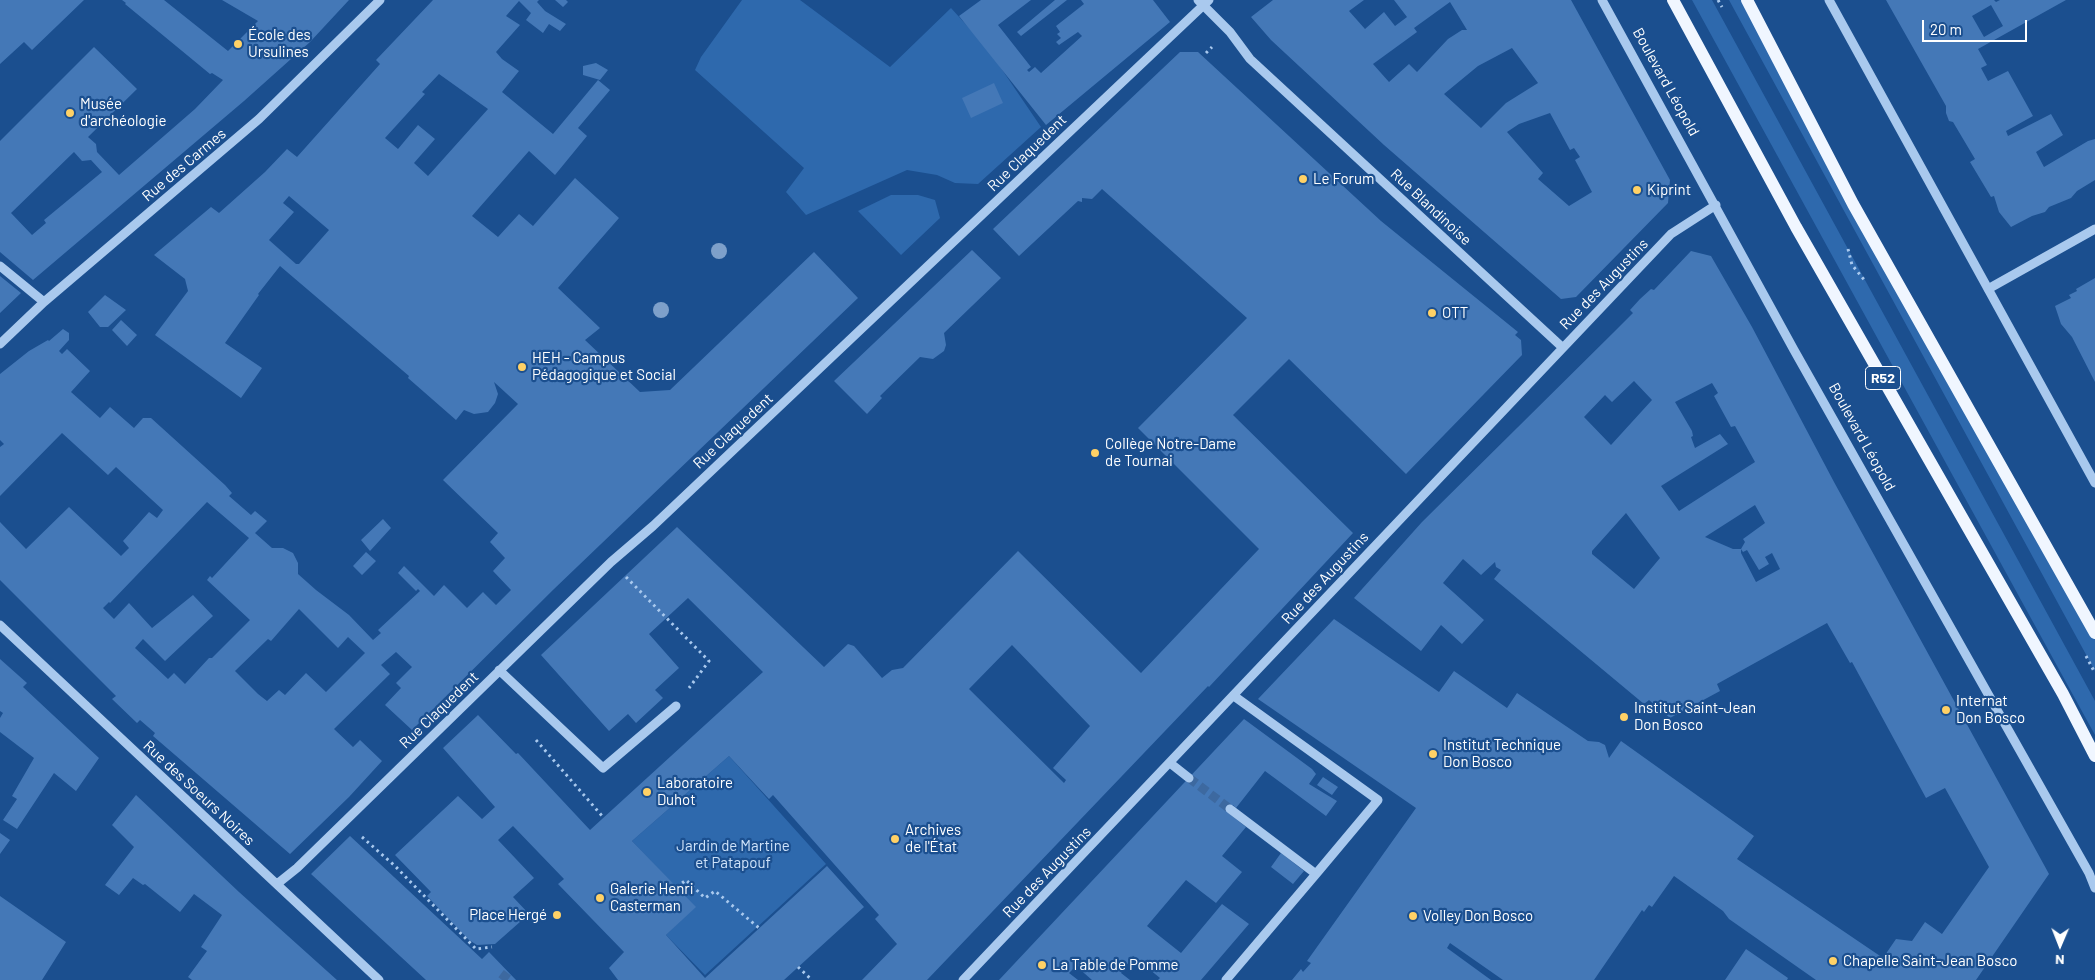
<!DOCTYPE html>
<html>
<head>
<meta charset="utf-8">
<style>
  body { margin:0 }
  #map { position:relative; width:2095px; height:980px; overflow:hidden; background:#1b4f8f; font-family:Barlow,sans-serif }
  canvas { display:block }
  .north { position:absolute; left:2035px; top:920px; width:50px; height:50px; -webkit-text-stroke:4px #1b4f8f; paint-order:stroke; rotate:181deg; font-size:14px; font-weight:700; line-height:20px; text-align:center; color:#fff }
  .north::after { content:''; display:block; margin:auto; width:18px; height:22px; background:#fff; clip-path:polygon(50% 0,100% 100%,50% 72%,0 100%) }
  .scale { position:absolute; left:1922px; top:20px; width:105px; height:22px; box-sizing:border-box; border:2px solid #fff; border-top:0; padding-left:6px; font-size:15px; line-height:18px; white-space:nowrap; color:#fff; -webkit-text-stroke:4px #1b4f8f; paint-order:stroke }
</style>
</head>
<body>
<div id="map">
<canvas width="2095" height="980"></canvas>
<div class="north">N</div>
<div class="scale">20 m</div>
</div>
<script>
const context = document.querySelector('canvas').getContext('2d');
context.lineJoin = 'round';
function paint(path, color) { context.fillStyle = color; context.fill(path, 'evenodd'); }
const shape = rows => new Path2D(rows.map(r => 'M' + r).join(''));
function stroke(path, color, width, dash) { context.strokeStyle = color; context.lineWidth = width; context.lineCap = dash ? 'butt' : 'round'; context.setLineDash(dash || []); context.stroke(path); }
function write(font, color, halo, rows, align = 'center') {
  context.font = font + ' Barlow,sans-serif'; context.lineWidth = 4.5; context.setLineDash([]); context.textBaseline = 'middle'; context.strokeStyle = halo; context.fillStyle = color; for (const [text, x, y, turn = 0] of rows) {
    context.save(); context.translate(x, y); context.rotate((+turn || 0) * Math.PI / 180); context.textAlign = isNaN(turn) ? turn : align; if (halo) context.strokeText(text, 0, 0); context.fillText(text, 0, 0); context.restore();
  }
}
paint(shape([
  [742,0,800,0,890,67,951,8,988,49,1041,127,978,184,955,183,937,175,907,170,806,215,786,192,804,168,695,70,701,57],
  [1692,0,1712,0,2095,701,2095,735],
  [1729,0,1747,0,2095,635,2095,671],
  [891,195,918,195,935,200,940,218,901,255,858,211],
  [729,756,826,864,705,975,666,935,695,907,632,841]
]), '#2e69ad');
paint(shape([
  [0,0,84,0,32,50,24,42,0,64],
  [122,0,164,0,228,51,258,21,222,0,349,0,310,42,244,101,33,280,0,252,0,141,94,47,137,89,88,137,96,144,97,152,119,175,195,109,223,80,212,73,210,74,125,4,126,3],
  [74,152,82,161,91,160,102,172,44,220,46,223,32,235,11,213],
  [433,0,539,0,537,2,545,11,566,24,560,31,549,24,543,33,526,20,531,13,519,1,506,16,520,25,496,52,502,59,519,71,502,92,553,134,598,80,610,90,578,128,587,136,555,175,529,151,472,216,498,237,519,214,533,226,575,178,619,218,558,288,600,328,585,340,640,392,670,390,814,252,858,298,554,589,412,730,385,705,401,688,396,683,412,667,396,652,381,665,390,674,334,729,353,747,360,740,382,761,349,797,290,854,153,736,155,733,140,720,137,723,112,699,116,696,0,580,0,522,26,549,69,507,121,556,129,548,123,541,149,512,157,518,163,510,116,467,108,475,62,433,0,496,0,447,4,444,0,440,0,374,29,351,48,340,49,341,63,329,69,333,69,340,59,351,62,354,67,349,90,371,71,392,100,418,110,407,134,428,143,418,151,418,225,485,232,493,229,496,251,515,255,511,267,521,255,533,272,548,283,548,293,553,298,563,298,574,316,590,349,615,373,640,381,633,378,630,420,591,418,589,416,591,398,573,404,566,434,596,444,585,467,608,483,592,496,605,511,590,493,571,505,558,490,542,498,533,443,480,518,404,494,382,498,394,495,403,488,412,474,414,464,410,456,420,408,378,409,376,280,266,258,294,259,295,225,343,262,368,241,398,155,335,188,291,185,279,154,255,211,207,219,213,265,172,287,149,297,157,380,64,376,60],
  [439,74,488,109,428,176,414,163,435,139,418,125,398,149,385,138,425,94,422,92],
  [289,196,329,230,299,264,296,264,269,240,294,212,283,203],
  [207,502,249,538,212,578,210,576,207,580,250,620,212,658,209,658,185,684,174,673,168,679,135,648,143,639,165,661,213,616,193,595,152,628,129,603,114,619,103,608,109,602,110,603],
  [299,609,338,648,348,637,365,653,326,692,306,673,285,695,279,690,267,701,258,694,235,671,268,639,271,641],
  [555,0,566,0,568,2,563,7],
  [981,0,1031,0,998,25,1031,67,1027,70,1029,72,1035,67,1041,73,1082,36,1078,32,1059,45,1056,42,1061,38,1057,34,1060,32,1056,26,1084,4,1081,0,1153,0,1170,22,1046,125,959,16],
  [1055,0,1067,0,1021,36,1017,32],
  [1273,0,1364,0,1349,11,1365,29,1384,12,1395,26,1407,17,1394,0,1571,0,1670,180,1668,203,1576,297,1561,299,1384,145,1271,40,1251,17],
  [1450,2,1467,30,1462,30,1448,39,1417,72,1409,64,1389,82,1373,64,1417,32,1414,28],
  [1512,48,1538,83,1506,103,1481,128,1444,94,1478,66],
  [1550,113,1570,150,1574,148,1580,157,1575,160,1592,192,1569,206,1538,179,1543,173,1507,132,1519,124],
  [1886,0,1994,0,1996,2,2000,0,2066,0,1978,49,1987,65,1981,68,1988,81,2008,71,2033,116,2006,131,2008,136,2051,114,2063,135,2036,152,2044,167,2088,141,2095,139,2095,180,2077,191,2071,198,2049,207,2045,212,2032,216,2011,227,1999,212,1994,196,1991,197,1970,162,1975,159,1953,122,1949,121,1946,113,1946,106],
  [1991,5,2003,26,1984,37,1972,16],
  [1180,52,1198,52,1381,221,1518,332,1515,335,1521,340,1522,355,1406,474,1289,359,1233,415,1353,533,1209,687,1208,686,927,980,862,980,897,944,875,919,879,915,773,795,769,799,729,756,632,841,696,907,666,935,705,978,827,866,864,907,784,980,618,980,609,968,624,952,558,884,564,879,513,826,498,840,534,878,513,897,529,914,495,944,477,945,469,940,427,896,431,892,395,855,458,796,482,819,495,807,443,748,478,715,516,754,518,753,590,830,763,672,688,598,649,634,679,668,655,690,663,698,636,723,628,714,609,731,541,655,677,527,824,667,848,644,854,646,882,678,892,670,903,668,1018,551,1141,673,1259,549,1138,428,1247,318,1102,189,1092,199,1082,198,1082,202,1078,201,1019,256,993,229],
  [1012,645,1090,726,1053,768,1066,780,1064,783,969,689],
  [596,63,608,70,600,80,583,75,583,66],
  [994,83,1003,103,971,118,962,98],
  [972,250,1001,278,944,333,946,345,944,351,933,359,920,357,880,396,882,398,867,414,834,381],
  [1691,251,1711,256,1752,327,1834,482,2049,874,1976,980,1816,980,1729,919,1723,911,1674,876,1652,907,1649,905,1644,912,1642,910,1594,980,1503,980,1450,943,1447,948,1491,980,1292,980,1301,969,1303,972,1311,963,1307,961,1416,808,1258,699,1334,619,1439,692,1454,671,1507,708,1517,693,1588,741,1599,742,1605,745,1609,758,1621,741,1754,836,1737,859,1883,958,1896,939,1912,941,1925,922,1942,934,1989,867,1945,788,1926,798,1852,662,1850,663,1827,623,1717,684,1720,691,1670,718,1649,700,1644,704,1494,579,1501,570,1496,567,1495,562,1481,575,1463,559,1443,583,1484,620,1462,644,1441,625,1421,651,1354,598,1422,522,1614,332,1633,313,1630,310,1640,299,1651,289,1654,290],
  [1634,381,1652,400,1611,445,1584,417,1605,395,1612,402],
  [1712,383,1718,393,1714,396,1731,427,1735,426,1755,462,1679,511,1661,486,1728,444,1720,434,1695,448,1691,437,1693,436,1692,431,1675,402],
  [1755,505,1765,523,1743,539,1745,542,1741,549,1733,549,1705,537],
  [1626,513,1660,558,1634,589,1592,554,1592,551],
  [1741,549,1743,552,1747,550,1759,570,1769,564,1765,557,1772,553,1780,569,1756,582,1741,553],
  [0,276,21,293,0,313],
  [2095,278,2095,382,2072,337,2061,324,2055,306,2071,298,2069,295,2077,291,2076,289],
  [105,295,126,310,108,327,100,327,88,312],
  [121,320,137,335,127,346,112,330],
  [383,519,391,528,370,551,361,540],
  [366,552,376,561,362,575,353,566],
  [0,659,27,683,23,687,99,758,76,791,54,773,17,829,3,820,17,799,12,796,34,758,0,732,0,718,3,713,0,711],
  [1244,719,1312,769,1316,774,1309,784,1337,801,1326,816,1265,771,1236,808,1233,805,1227,812,1246,827,1222,856,1242,872,1216,903,1186,880,1147,926,1181,953,1222,904,1249,924,1201,980,1158,980,1160,978,1133,956,1121,973,1130,980,1092,980,1076,966,1069,973,1078,980,999,980],
  [1323,777,1338,787,1332,795,1317,785],
  [136,795,239,892,337,980,192,980,188,977,207,951,201,947,222,915,194,894,180,912,145,884,143,885,133,878,119,895,105,885,134,847,112,825],
  [0,833,10,840,0,854],
  [350,836,482,959,489,952,516,980,426,980,311,874],
  [1281,853,1304,871,1293,884,1271,867],
  [0,896,66,942,42,980,0,980],
  [1746,949,1788,978,1787,980,1725,980]
]), '#4478b7');
stroke(shape([
  [1189,778,1230,809],
  [502,980,508,972]
]), '#3d69a0', 9, [9, 4.5]);
stroke(shape([
  [1718,0,1722,7],
  [1206,53,1212,47],
  [1848,249,1852,265,1866,282],
  [626,577,709,661,689,688],
  [2086,656,2095,673],
  [536,740,603,817],
  [362,837,395,866,476,949,492,947],
  [677,887,686,880,705,898,715,891,759,928],
  [798,967,812,980]
]), '#a9c9ee', 3, [2.5, 4]);
stroke(shape([
  [1198,0,1230,32,1250,59,1562,347],
  [1602,0,1794,350,2089,873,2095,888],
  [1829,0,2095,483],
  [0,266,44,302],
  [1988,289,2095,229],
  [0,344,44,302,259,119,380,0],
  [0,625,379,980],
  [499,670,603,768,676,706],
  [1234,696,1378,800,1316,874],
  [1170,763,1189,778],
  [277,884,297,868,611,562,653,526,1209,0],
  [963,980,1671,234,1716,205],
  [1226,980,1316,874,1230,809]
]), '#a9c9ee', 9);
stroke(shape([
  [1673,0,1796,227,2063,694,2095,756],
  [1747,0,1853,204,2095,633]
]), '#f0f6ff', 12);
context.fillStyle = '#7ea0ca';
for (const [x, y] of [
  [719,251],
  [661,310]
]) { context.beginPath(); context.arc(x, y, 8, 0, 2 * Math.PI); context.fill(); }
for (const [x, y, r, color] of [
  [238,44,5,"#ffd166"],
  [70,113,5,"#ffd166"],
  [1303,179,5,"#ffd166"],
  [1637,190,5,"#ffd166"],
  [1432,313,5,"#ffd166"],
  [522,367,5,"#ffd166"],
  [1095,453,5,"#ffd166"],
  [1946,710,5,"#ffd166"],
  [1624,717,5,"#ffd166"],
  [1433,754,5,"#ffd166"],
  [647,792,5,"#ffd166"],
  [895,839,5,"#ffd166"],
  [600,898,5,"#ffd166"],
  [557,915,5,"#ffd166"],
  [1413,916,5,"#ffd166"],
  [1833,961,5,"#ffd166"],
  [1042,965,5,"#ffd166"]
]) { const dot = new Path2D(); dot.arc(x, y, r, 0, 2 * Math.PI); context.fillStyle = color; context.fill(dot); stroke(dot, '#1b4f8f', 2); }
for (const [x, y, w] of [
  [1883,378,35]
]) { const box = new Path2D(); box.roundRect(x - w / 2, y - 11.5, w, 23, 4); context.fillStyle = '#1b4f8f'; context.fill(box); stroke(box, '#fff', 1); }
write('bold 14px', '#fff', null, [
  ["R52",1883,378]
]);
write('15px', '#fff', '#1b4f8f', [
  ["École des",248,35],
  ["Ursulines",248,52],
  ["Musée",80,104],
  ["d'archéologie",80,121],
  ["Le Forum",1313,179],
  ["Kiprint",1647,190],
  ["OTT",1442,313],
  ["HEH - Campus",532,358],
  ["Pédagogique et Social",532,375],
  ["Collège Notre-Dame",1105,444],
  ["de Tournai",1105,461],
  ["Internat",1956,701],
  ["Don Bosco",1956,718],
  ["Institut Saint-Jean",1634,708],
  ["Don Bosco",1634,725],
  ["Institut Technique",1443,745],
  ["Don Bosco",1443,762],
  ["Laboratoire",657,783],
  ["Duhot",657,800],
  ["Archives",905,830],
  ["de l'État",905,847],
  ["Galerie Henri",610,889],
  ["Casterman",610,906],
  ["Place Hergé",547,915,"right"],
  ["Volley Don Bosco",1423,916],
  ["Chapelle Saint-Jean Bosco",1843,961],
  ["La Table de Pomme",1052,965]
], 'left');
write('15px', '#fff', '#1b4f8f', [
  ["Boulevard Léopold",1666,82,61],
  ["Rue Claquedent",1027,153,-44],
  ["Rue des Carmes",184,165,-40],
  ["Rue Blandinoise",1431,207,43],
  ["Rue des Augustins",1604,284,-46],
  ["Rue Claquedent",733,431,-43],
  ["Boulevard Léopold",1862,437,61],
  ["Rue des Augustins",1325,578,-47],
  ["Rue Claquedent",439,710,-44],
  ["Rue des Soeurs Noires",199,793,43],
  ["Rue des Augustins",1047,872,-46]
]);
write('15px', '#cfe3fa', '#1b4f8f', [
  ["Jardin de Martine",733,846],
  ["et Patapouf",733,863]
]);
</script>
</body>
</html>
